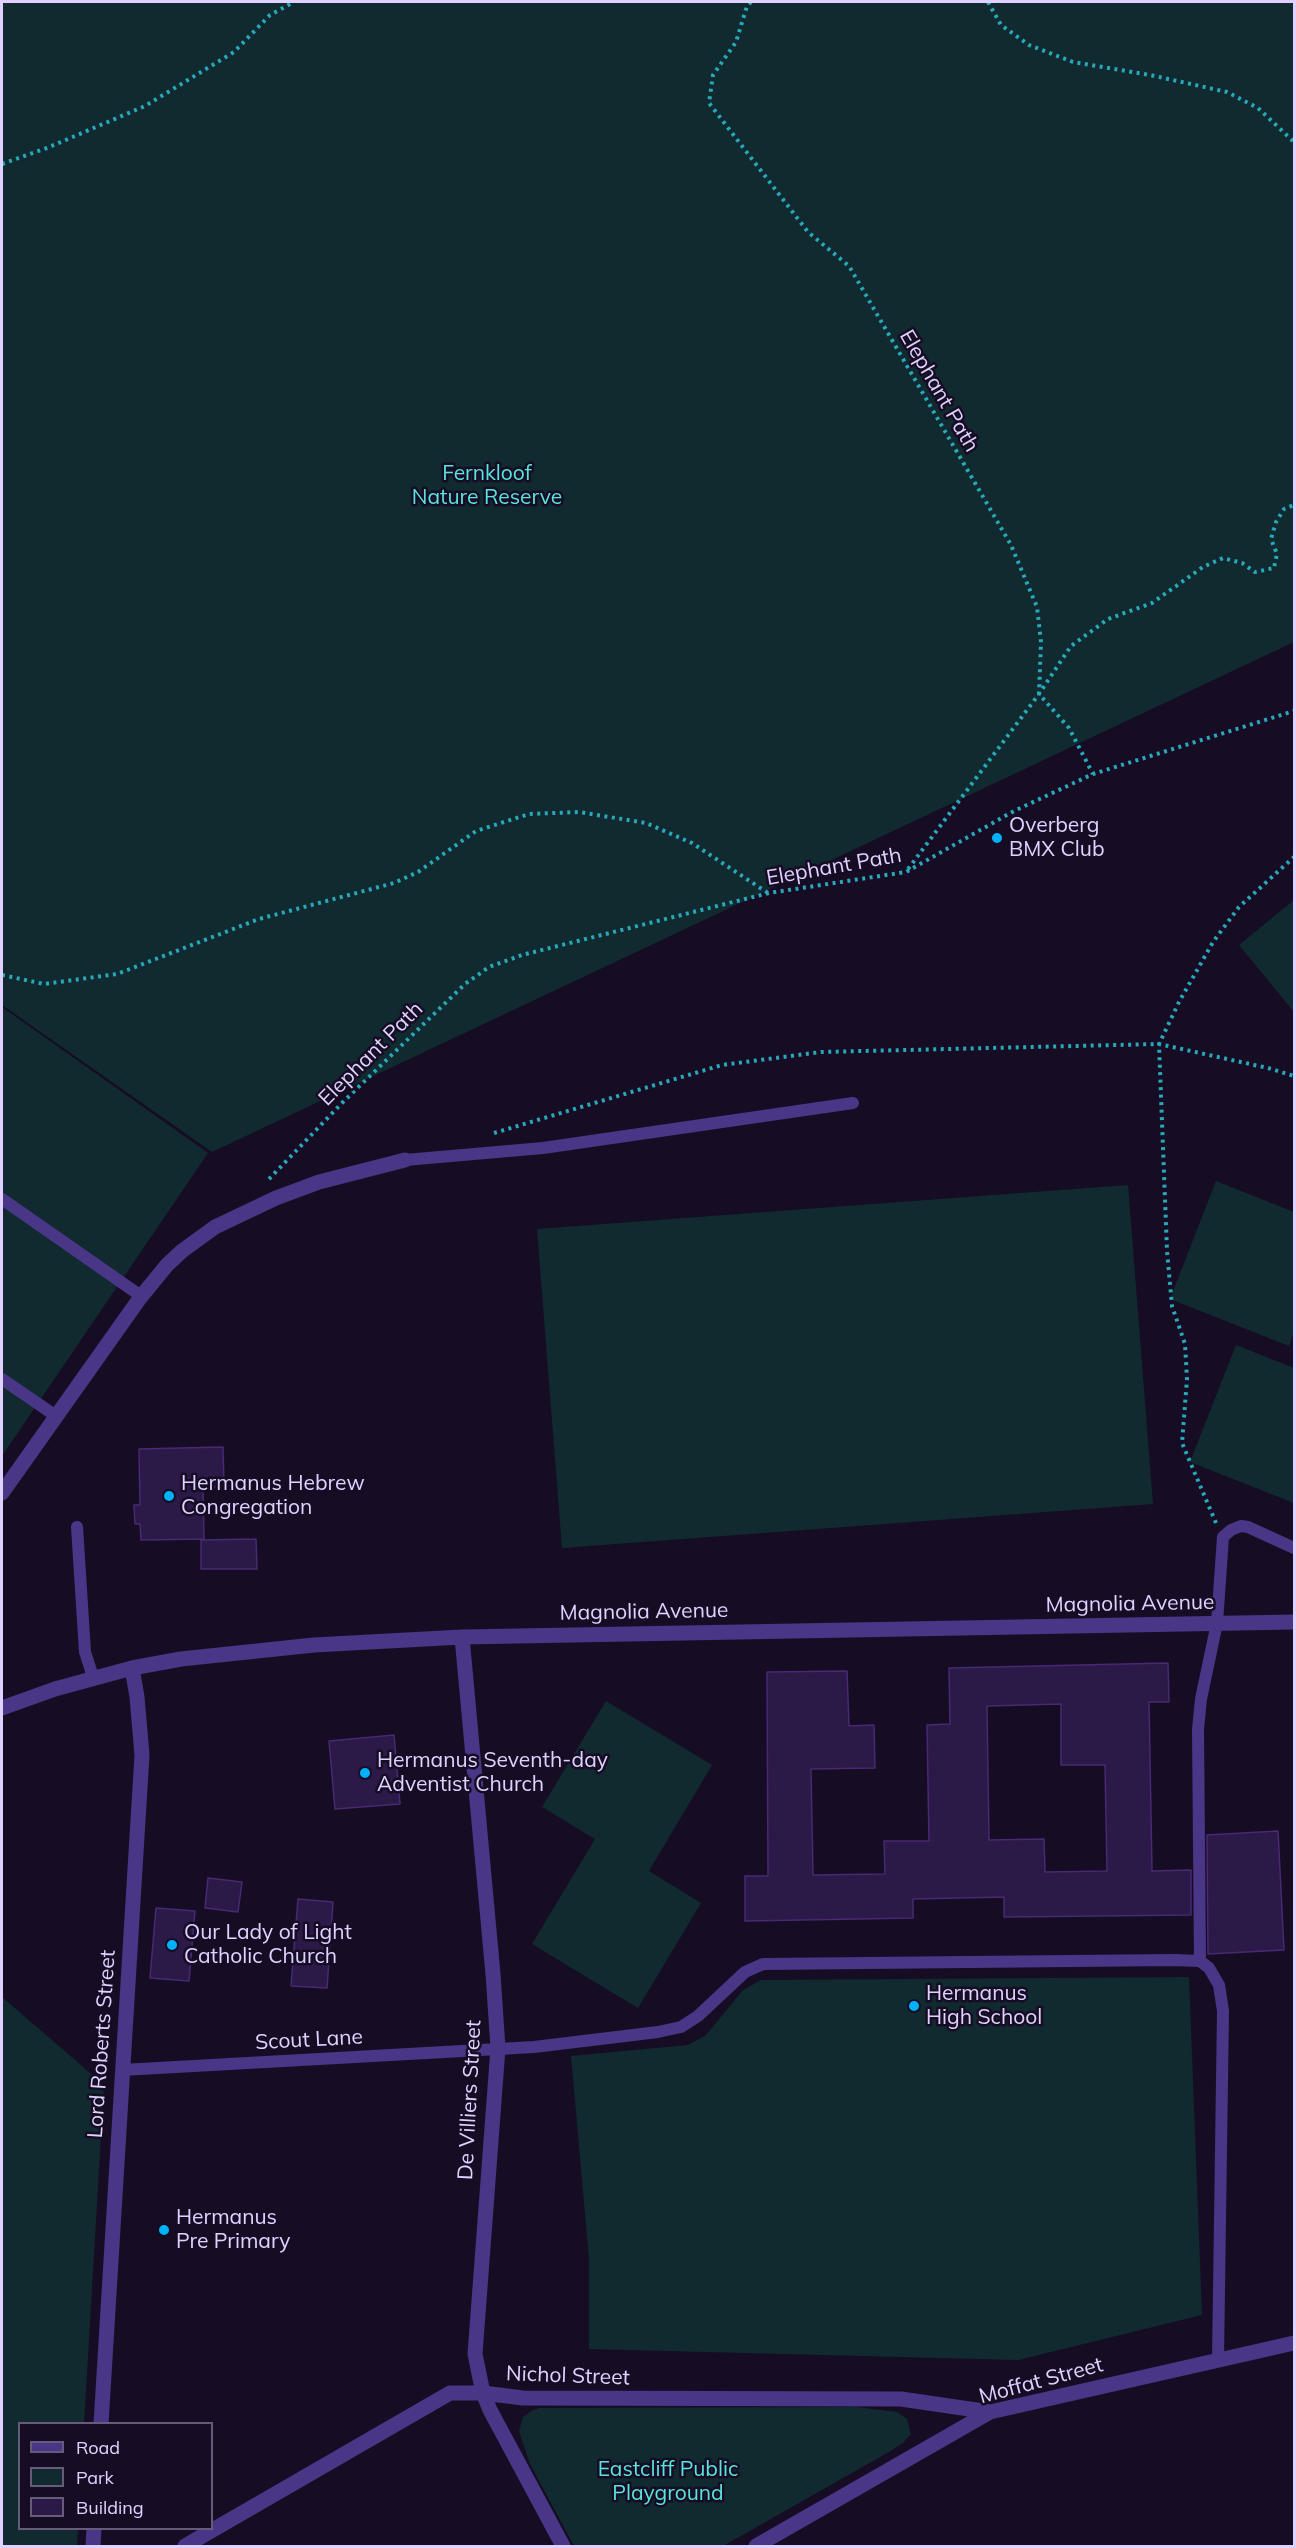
<!DOCTYPE html>
<html>
<head>
<meta charset="utf-8">
<style>
  body { margin:0 }
  #map { position:relative; width:1296px; height:2548px; overflow:hidden; background:#160d25; font-family:Mulish,sans-serif }
  canvas { display:block }
  .frame { position:absolute; inset:0; border:3px solid #e0d1ff; pointer-events:none }
  .legend { position:absolute; left:18px; top:2422px; width:195px; height:108px; box-sizing:border-box; background:#160d25; border:2px solid #675b7c; margin:0; padding:8px 10px; list-style:none; font-size:18px; color:#e0d1ff }
  .legend li { display:flex; align-items:center; gap:12px; height:30px }
  .legend b { width:30px; border:2px solid #675b7c }
</style>
</head>
<body>
<div id="map">
<canvas width="1296" height="2548"></canvas>
<div class="frame"></div>
<ul class="legend">
<li><b style="height:8px;background:#493686"></b>Road</li>
<li><b style="height:16px;background:#102a2f"></b>Park</li>
<li><b style="height:16px;background:#2b1947"></b>Building</li>
</ul>
</div>
<script>
const context = document.querySelector('canvas').getContext('2d');
context.lineJoin = 'round';
function paint(path, color) { context.fillStyle = color; context.fill(path, 'evenodd'); }
const shape = rows => new Path2D(rows.map(r => 'M' + r).join(''));
function stroke(path, color, width, dash) { context.strokeStyle = color; context.lineWidth = width; context.lineCap = dash ? 'butt' : 'round'; context.setLineDash(dash || []); context.stroke(path); }
function write(font, color, halo, rows, align = 'center') {
  context.font = font + ' Mulish,sans-serif'; context.lineWidth = 5; context.setLineDash([]); context.textBaseline = 'middle'; context.strokeStyle = halo; context.fillStyle = color; for (const [text, x, y, turn = 0] of rows) {
    context.save(); context.translate(x, y); context.rotate((+turn || 0) * Math.PI / 180); context.textAlign = isNaN(turn) ? turn : align; if (halo) context.strokeText(text, 0, 0); context.fillText(text, 0, 0); context.restore();
  }
}
paint(shape([
  [2,2,1294,2,1294,642,212,1152,2,1005],
  [1294,900,1294,1012,1239,945],
  [2,1007,208,1153,2,1456],
  [1216,1181,1294,1212,1294,1331,1289,1346,1170,1299],
  [1128,1185,1153,1504,562,1548,537,1229],
  [1236,1345,1294,1368,1294,1503,1190,1462],
  [606,1701,712,1765,649,1871,701,1903,638,2008,532,1944,595,1839,542,1807],
  [1189,1977,1202,2315,1018,2360,589,2349,589,2259,571,2056,688,2045,706,2035,743,1990,761,1980],
  [2,1997,104,2085,84,2423,20,2424,20,2528,78,2529,77,2546,2,2546],
  [856,2407,897,2412,907,2419,911,2434,903,2443,889,2452,723,2546,574,2546,530,2464,519,2431,523,2417,533,2410,539,2408]
]), '#102a2f');
const building = shape([
  [223,1447,224,1487,203,1487,204,1539,141,1540,140,1524,135,1524,134,1505,140,1505,139,1449,223,1447],
  [256,1539,257,1569,201,1569,201,1540,256,1539],
  [1168,1663,1169,1702,1149,1702,1152,1871,1191,1870,1191,1915,1004,1917,1004,1897,913,1899,913,1918,745,1921,745,1876,768,1876,767,1672,847,1671,849,1726,874,1725,875,1768,811,1769,813,1875,885,1874,884,1841,929,1841,927,1725,950,1724,949,1668,1168,1663],
  [1061,1704,1061,1765,1105,1765,1107,1871,1045,1872,1044,1839,989,1840,987,1706,1061,1704],
  [394,1735,400,1804,335,1809,329,1741,394,1735],
  [1278,1831,1284,1950,1208,1954,1207,1835,1278,1831],
  [208,1878,242,1882,238,1912,205,1908,208,1878],
  [298,1899,333,1902,327,1988,291,1986,298,1899],
  [156,1908,195,1911,189,1981,150,1978,156,1908]
]);
paint(building, '#2b1947');
stroke(building, '#472974', 1.5);
stroke(shape([
  [751,2,747,6,736,42,713,75,709,103,808,232,849,266,1011,545,1037,607,1041,642,1039,694,1069,728,1093,774],
  [988,2,1001,25,1029,45,1073,62,1150,75,1227,92,1258,108,1294,142],
  [2,164,47,148,145,106,234,52,270,15,294,2],
  [908,869,1039,694,1071,646,1108,619,1152,603,1203,567,1223,558,1242,563,1255,572,1274,568,1277,554,1271,539,1276,522,1284,509,1294,505],
  [2,975,44,984,117,974,259,919,394,883,418,872,476,831,529,814,579,812,646,823,692,843,768,893],
  [494,1133,722,1065,821,1052,1159,1044,1268,1068,1294,1076],
  [269,1179,342,1103,465,984,489,967,522,955,769,893,906,872,1014,811,1093,774,1294,711],
  [1216,1523,1182,1443,1187,1379,1185,1344,1172,1306,1167,1251,1159,1044,1179,1002,1213,942,1239,907,1294,857]
]), '#29a7bb', 4, [3, 4.5]);
stroke(shape([
  [405,1160,543,1148,853,1103],
  [2,1199,141,1296],
  [2,1379,56,1416],
  [77,1527,85,1652,93,1677],
  [1200,1961,1198,1729,1201,1699,1217,1623,1223,1537,1231,1530,1241,1526,1248,1527,1294,1548],
  [122,2070,534,2047,658,2032,681,2027,698,2016,745,1972,763,1964,1174,1960,1200,1961,1209,1968,1219,1985,1223,2011,1218,2359]
]), '#493686', 12);
stroke(shape([
  [2,1493,140,1298,167,1265,182,1251,215,1227,276,1198,319,1182,405,1160],
  [462,1637,493,1974,498,2048,475,2354,483,2393,490,2410,563,2546],
  [2,1708,55,1689,132,1668,181,1659,314,1645,462,1637,1294,1622],
  [101,2424,142,1755,137,1697,132,1668],
  [93,2546,94,2528],
  [185,2546,450,2393,483,2393,523,2398,901,2399,990,2412],
  [756,2546,990,2412,1294,2343]
]), '#493686', 15);
for (const [x, y, r, color] of [
  [997,838,6,"#00b1fc"],
  [169,1496,6,"#00b1fc"],
  [365,1773,6,"#00b1fc"],
  [172,1945,6,"#00b1fc"],
  [914,2006,6,"#00b1fc"],
  [164,2230,6,"#00b1fc"]
]) { const dot = new Path2D(); dot.arc(x, y, r, 0, 2 * Math.PI); context.fillStyle = color; context.fill(dot); stroke(dot, '#160d25', 2); }
write('21px', '#e0d1ff', '#160d25', [
  ["Elephant Path",939,391,60],
  ["Elephant Path",834,867,-10],
  ["Elephant Path",371,1054,-45],
  ["Magnolia Avenue",1130,1604,-1],
  ["Magnolia Avenue",644,1612,-1],
  ["Scout Lane",309,2040,-3],
  ["Lord Roberts Street",102,2044,-86],
  ["De Villiers Street",470,2100,-87],
  ["Nichol Street",568,2376,2],
  ["Moffat Street",1041,2381,-15]
]);
write('21px', '#57e5de', '#160d25', [
  ["Fernkloof",487,474],
  ["Nature Reserve",487,498],
  ["Eastcliff Public",668,2470],
  ["Playground",668,2494]
]);
write('21px', '#e0d1ff', '#160d25', [
  ["Overberg",1009,826],
  ["BMX Club",1009,850],
  ["Hermanus Hebrew",181,1484],
  ["Congregation",181,1508],
  ["Hermanus Seventh-day",377,1761],
  ["Adventist Church",377,1785],
  ["Our Lady of Light",184,1933],
  ["Catholic Church",184,1957],
  ["Hermanus",926,1994],
  ["High School",926,2018],
  ["Hermanus",176,2218],
  ["Pre Primary",176,2242]
], 'left');
</script>
</body>
</html>
